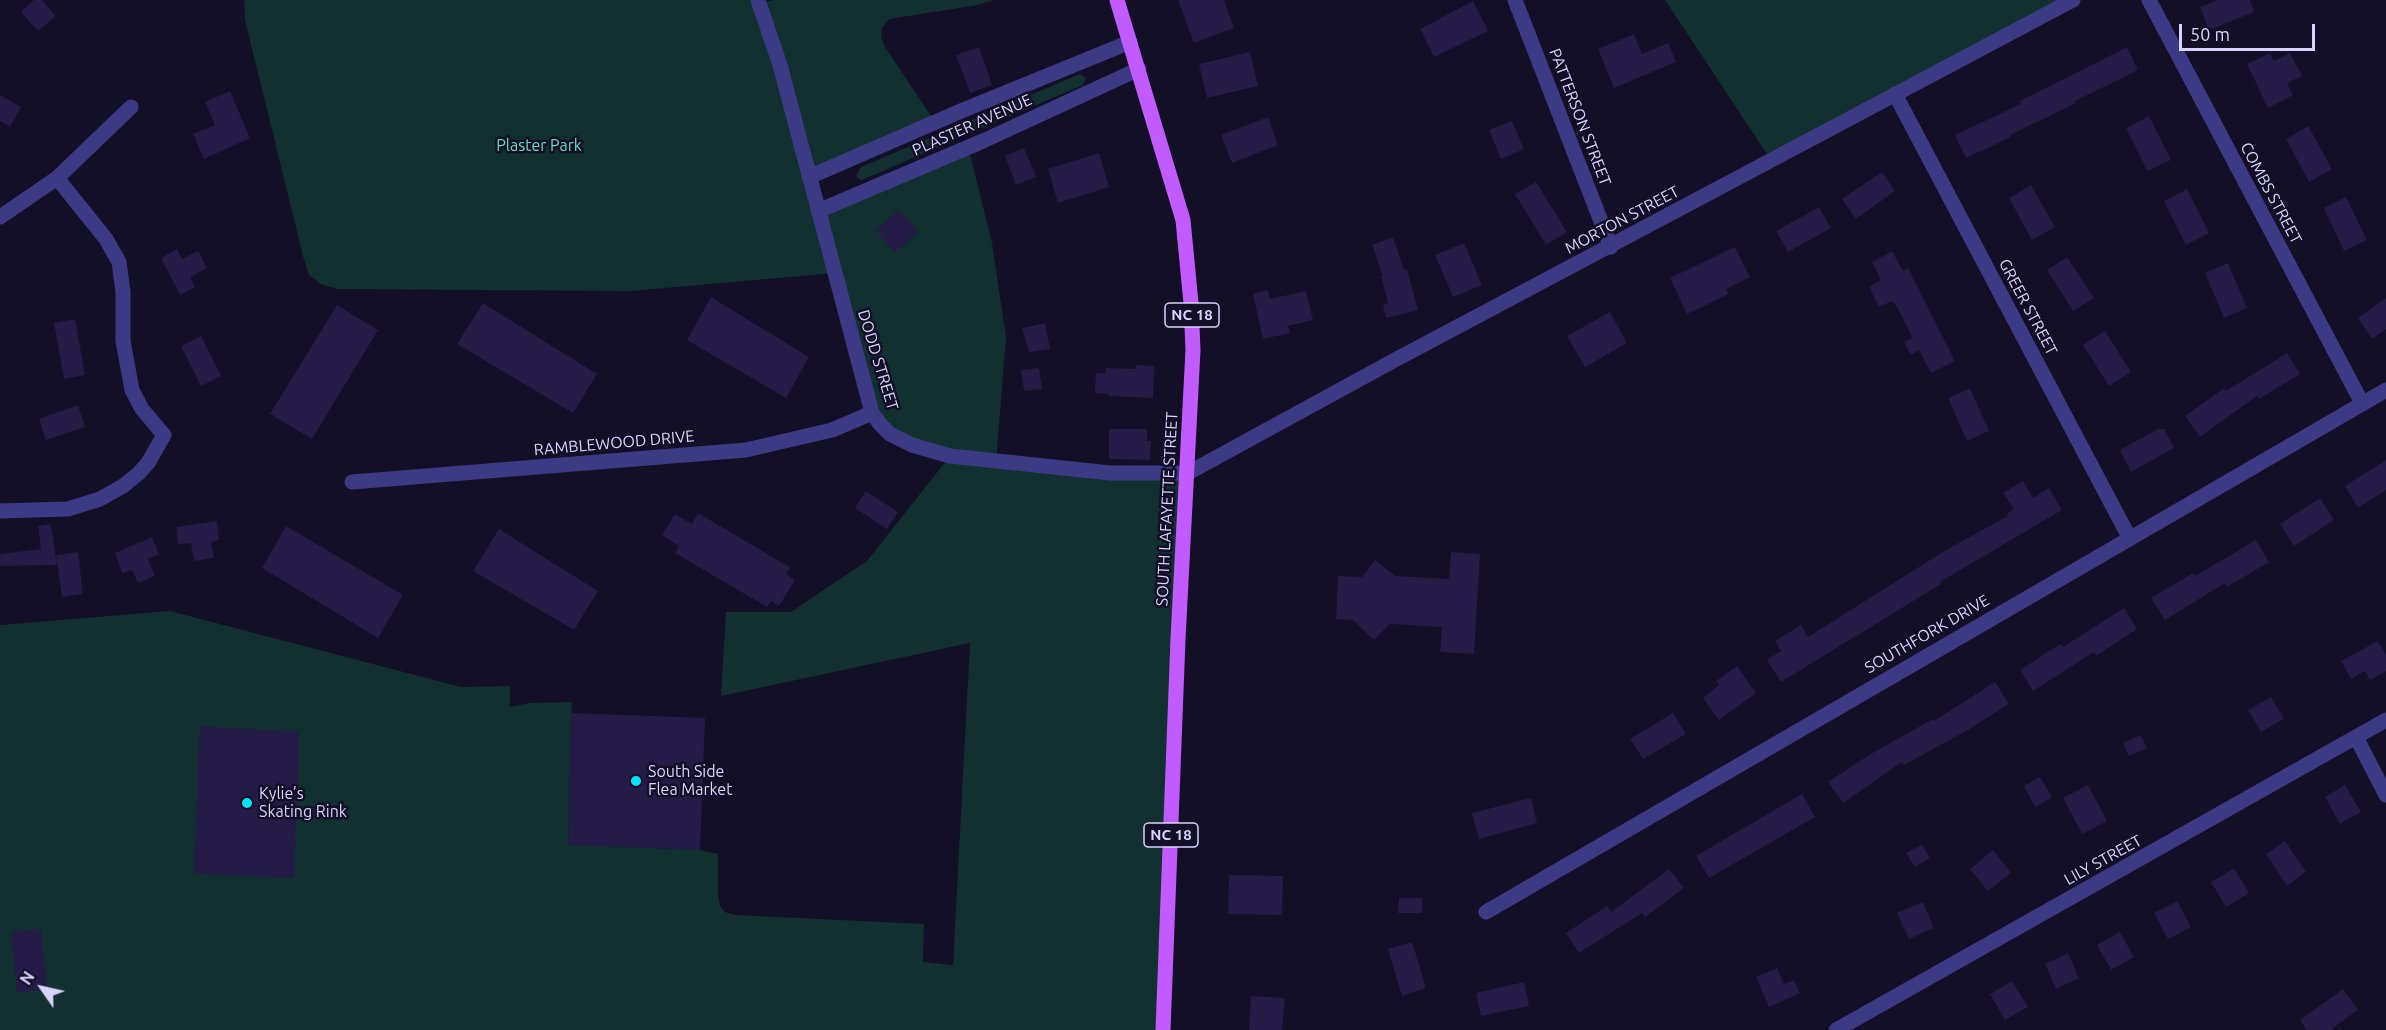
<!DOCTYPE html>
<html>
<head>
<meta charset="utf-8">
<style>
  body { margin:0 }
  #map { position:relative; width:2386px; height:1030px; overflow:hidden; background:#130f26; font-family:Ubuntu,sans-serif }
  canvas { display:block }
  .north { position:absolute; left:12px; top:958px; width:60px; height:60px; -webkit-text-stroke:4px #130f26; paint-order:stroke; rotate:304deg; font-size:16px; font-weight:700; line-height:24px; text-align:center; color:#d9d4ff }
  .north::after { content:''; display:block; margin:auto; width:21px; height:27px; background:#d9d4ff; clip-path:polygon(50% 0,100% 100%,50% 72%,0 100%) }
  .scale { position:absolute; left:2179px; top:24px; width:136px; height:27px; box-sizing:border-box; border:3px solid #d9d4ff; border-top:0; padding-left:8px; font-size:18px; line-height:21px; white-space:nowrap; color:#d9d4ff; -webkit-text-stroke:4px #130f26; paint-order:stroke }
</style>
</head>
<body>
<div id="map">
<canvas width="2386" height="1030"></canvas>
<div class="north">N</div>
<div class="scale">50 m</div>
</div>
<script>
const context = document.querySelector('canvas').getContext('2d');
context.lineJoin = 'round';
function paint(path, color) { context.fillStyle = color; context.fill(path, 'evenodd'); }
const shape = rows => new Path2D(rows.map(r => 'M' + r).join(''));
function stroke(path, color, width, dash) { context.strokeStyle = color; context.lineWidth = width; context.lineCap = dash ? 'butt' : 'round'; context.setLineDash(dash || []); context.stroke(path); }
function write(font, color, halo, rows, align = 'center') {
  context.font = font + ' Ubuntu,sans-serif'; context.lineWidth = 5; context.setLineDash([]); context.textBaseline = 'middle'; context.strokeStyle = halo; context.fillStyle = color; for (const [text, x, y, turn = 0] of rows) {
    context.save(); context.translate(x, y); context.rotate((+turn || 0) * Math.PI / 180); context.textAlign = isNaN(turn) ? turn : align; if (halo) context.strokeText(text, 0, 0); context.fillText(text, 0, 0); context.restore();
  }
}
paint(shape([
  [244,0,758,0,759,3,774,0,993,0,978,5,889,19,882,28,881,37,885,47,935,122,810,177,818,210,968,146,992,243,1006,337,996,462,1188,473,1163,1030,0,1030,0,625,170,611,461,687,510,686,510,707,529,703,572,702,568,844,700,850,718,854,718,895,720,906,725,912,735,915,924,924,923,962,953,965,970,643,721,696,726,612,791,612,867,561,950,456,880,424,835,273,631,291,337,289,321,284,309,275,303,256,245,20],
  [1665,0,2073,0,1771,160],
  [1080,74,1086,78,1083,85,862,180,859,179,856,176,861,167]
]), '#12302f');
paint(shape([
  [34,0,42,0,56,16,38,31,21,12],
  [1178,0,1224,0,1234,28,1194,43],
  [2218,0,2250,0,2254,12,2209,30,2200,7],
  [1473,1,1488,31,1434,57,1420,29],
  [1634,34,1642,54,1668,43,1676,62,1614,88,1598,49],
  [979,47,992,85,970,93,956,55],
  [2127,47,2138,70,2075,101,2076,103,2010,135,2011,137,1966,158,1955,135,2021,104,2020,101],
  [1250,52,1258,86,1207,98,1199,64],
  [2270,53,2274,61,2290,53,2302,76,2287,83,2293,95,2268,108,2247,64],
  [230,91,250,138,204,159,193,134,215,125,205,102],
  [0,95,21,107,10,127,0,121],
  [2149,116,2171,160,2147,171,2126,128],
  [1268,117,1278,145,1232,163,1221,135],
  [1512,121,1524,149,1501,159,1489,130],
  [2308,126,2332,169,2309,182,2286,139],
  [1024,148,1036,177,1016,185,1005,156],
  [1099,153,1109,187,1058,203,1048,169],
  [1882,172,1895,191,1856,219,1842,199],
  [1536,182,1567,232,1546,245,1515,194],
  [2031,185,2055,227,2032,240,2009,198],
  [2187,189,2209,233,2186,245,2164,201],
  [2346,197,2367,240,2344,251,2324,208],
  [1819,207,1831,228,1788,252,1776,231],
  [899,210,918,232,895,252,876,230],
  [1393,237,1404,270,1407,269,1418,310,1386,318,1383,305,1388,303,1381,276,1383,276,1372,245],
  [1464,243,1482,285,1453,297,1435,255],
  [1735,247,1750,277,1726,289,1729,294,1687,314,1670,278],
  [177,249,182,259,198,251,207,268,190,277,195,287,180,295,161,258],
  [1892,251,1903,271,1908,268,1955,361,1931,373,1919,350,1911,355,1904,342,1913,338,1897,307,1892,301,1879,307,1869,287,1881,280,1872,262],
  [2067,257,2094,298,2073,311,2047,270],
  [2228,263,2247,308,2224,318,2205,273],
  [1268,290,1270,299,1306,291,1313,320,1288,326,1290,333,1263,339,1253,294],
  [711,297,809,357,786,398,687,340],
  [2386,298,2386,329,2372,339,2358,318],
  [483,303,597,374,573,413,457,344],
  [337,305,378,330,312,439,270,414],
  [1610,312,1627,343,1585,367,1567,336],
  [75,319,85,375,64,379,54,323],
  [1045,323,1050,349,1029,352,1022,328],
  [2105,331,2131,372,2109,386,2083,345],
  [201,336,221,376,201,386,181,346],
  [2287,353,2300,374,2259,399,2257,396,2200,437,2185,416,2224,388,2226,391],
  [1136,365,1154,366,1153,398,1109,396,1109,394,1095,393,1096,373,1105,374,1106,368,1135,369],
  [1039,368,1042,389,1024,391,1021,370],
  [1970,388,1989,431,1967,441,1948,398],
  [78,405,85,427,46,440,39,419],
  [1109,429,1147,429,1147,441,1151,441,1150,460,1109,459],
  [2158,429,2164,429,2174,448,2131,472,2120,450],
  [2386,460,2386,490,2358,508,2345,486],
  [2023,481,2033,498,2049,488,2062,510,1940,582,1941,584,1781,682,1767,660,1781,651,1775,641,1801,625,1808,637,1946,550,2008,516,2007,514,2014,509,2003,493],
  [866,491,898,512,887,529,855,508],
  [2320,498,2334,520,2294,546,2280,524],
  [698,513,791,568,786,574,795,580,779,606,771,601,767,607,675,553,679,546,662,535,675,514,692,524],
  [217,521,219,540,211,542,214,558,194,561,191,543,178,544,176,527],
  [51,524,57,565,0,566,0,554,41,549,38,526],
  [286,526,403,595,378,638,262,568],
  [499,529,598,591,574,630,473,571],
  [152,537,159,554,148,559,155,576,138,583,132,570,122,573,115,553],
  [2256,540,2269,562,2227,587,2225,583,2165,620,2151,598,2193,573,2195,576],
  [78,552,83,594,62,597,56,555],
  [1451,552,1480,554,1474,654,1440,652,1442,627,1390,624,1374,640,1353,620,1336,619,1338,576,1362,577,1375,560,1395,576,1449,579],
  [2124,608,2137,629,2096,656,2094,652,2033,691,2020,670,2060,644,2063,647],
  [2378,641,2386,655,2386,671,2370,680,2365,671,2351,679,2341,661],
  [1737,666,1756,693,1719,720,1703,698,1719,685,1716,681],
  [1995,682,2009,704,1968,730,1904,765,1902,762,1843,803,1828,782,1869,755,1933,719,1934,721],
  [2271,697,2284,719,2261,732,2248,710],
  [571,713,705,718,700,850,568,845],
  [1673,713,1686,734,1643,759,1630,739],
  [200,726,299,732,294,878,194,874],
  [2141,735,2147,748,2129,756,2123,743],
  [2040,777,2052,797,2035,807,2024,786],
  [2088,785,2107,821,2082,834,2063,798],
  [2345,785,2361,812,2340,824,2325,797],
  [1802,794,1815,817,1709,878,1696,856],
  [1531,798,1537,823,1479,839,1472,813],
  [2285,841,2306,872,2287,886,2266,854],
  [1922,844,1930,858,1915,867,1906,853],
  [1993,850,2011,873,1988,891,1970,869],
  [2234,868,2249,893,2226,907,2211,882],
  [1669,869,1684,888,1645,917,1642,913,1579,953,1566,933,1607,906,1611,912],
  [1229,875,1283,876,1282,915,1228,914],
  [1399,898,1422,898,1422,913,1398,913],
  [2177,901,2191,927,2168,939,2154,913],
  [1923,902,1934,928,1909,939,1897,913],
  [41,929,47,989,17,993,11,932],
  [2120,932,2134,957,2111,970,2097,945],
  [1412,942,1426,988,1402,996,1388,949],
  [2068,953,2079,978,2056,989,2045,964],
  [1777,968,1784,984,1794,980,1800,993,1769,1007,1756,977],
  [2012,981,2028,1007,2005,1020,1990,994],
  [1524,982,1529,1006,1481,1016,1476,993],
  [2343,989,2358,1010,2330,1030,2307,1030,2300,1020],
  [1251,996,1285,998,1282,1030,1249,1030]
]), '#241b47');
stroke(shape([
  [758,0,780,65,865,386,872,413,880,424,890,434,912,445,950,456,1110,473,1188,473,1393,361,2073,0],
  [1515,0,1611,247],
  [2149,0,2362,403],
  [1895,94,2129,537],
  [809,177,961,111,1130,42],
  [818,211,983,141,1139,69],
  [0,217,57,178,131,107],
  [352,482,746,450,832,430,872,413],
  [0,511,68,509,100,499,123,486,139,473,148,463,164,435,142,409,132,390,123,341,123,292,119,262,106,239,57,178],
  [2356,737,2386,795],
  [1486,912,2386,390],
  [1836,1030,2386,720]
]), '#3d3a85', 15);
stroke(shape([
  [1117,0,1183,220,1191,303,1193,350,1178,639,1163,1030]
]), '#c25bff', 15);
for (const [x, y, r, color] of [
  [636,781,6,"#00e5ff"],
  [247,803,6,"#00e5ff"]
]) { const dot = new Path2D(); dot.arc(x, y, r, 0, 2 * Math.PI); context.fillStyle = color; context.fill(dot); stroke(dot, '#130f26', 2); }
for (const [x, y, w] of [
  [1192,315,54],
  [1171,835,54]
]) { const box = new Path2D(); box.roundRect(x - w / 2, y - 12, w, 24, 4.5); context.fillStyle = '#130f26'; context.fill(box); stroke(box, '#d9d4ff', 1.5); }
write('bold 15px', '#d9d4ff', null, [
  ["NC 18",1192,315],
  ["NC 18",1171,835]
]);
write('16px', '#d9d4ff', '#130f26', [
  ["PATTERSON STREET",1580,117,69],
  ["PLASTER AVENUE",972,125,-24],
  ["COMBS STREET",2271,193,62],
  ["MORTON STREET",1622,220,-28],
  ["GREER STREET",2028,307,62],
  ["DODD STREET",878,360,73],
  ["RAMBLEWOOD DRIVE",614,443,-5],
  ["SOUTH LAFAYETTE STREET",1167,509,-87],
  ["SOUTHFORK DRIVE",1927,634,-30],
  ["LILY STREET",2103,860,-29]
]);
write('16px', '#5fe0c0', '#130f26', [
  ["Plaster Park",539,146]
]);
write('16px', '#d9d4ff', '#130f26', [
  ["South Side",648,772],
  ["Flea Market",648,790],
  ["Kylie’s",259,794],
  ["Skating Rink",259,812]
], 'left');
</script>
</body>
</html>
